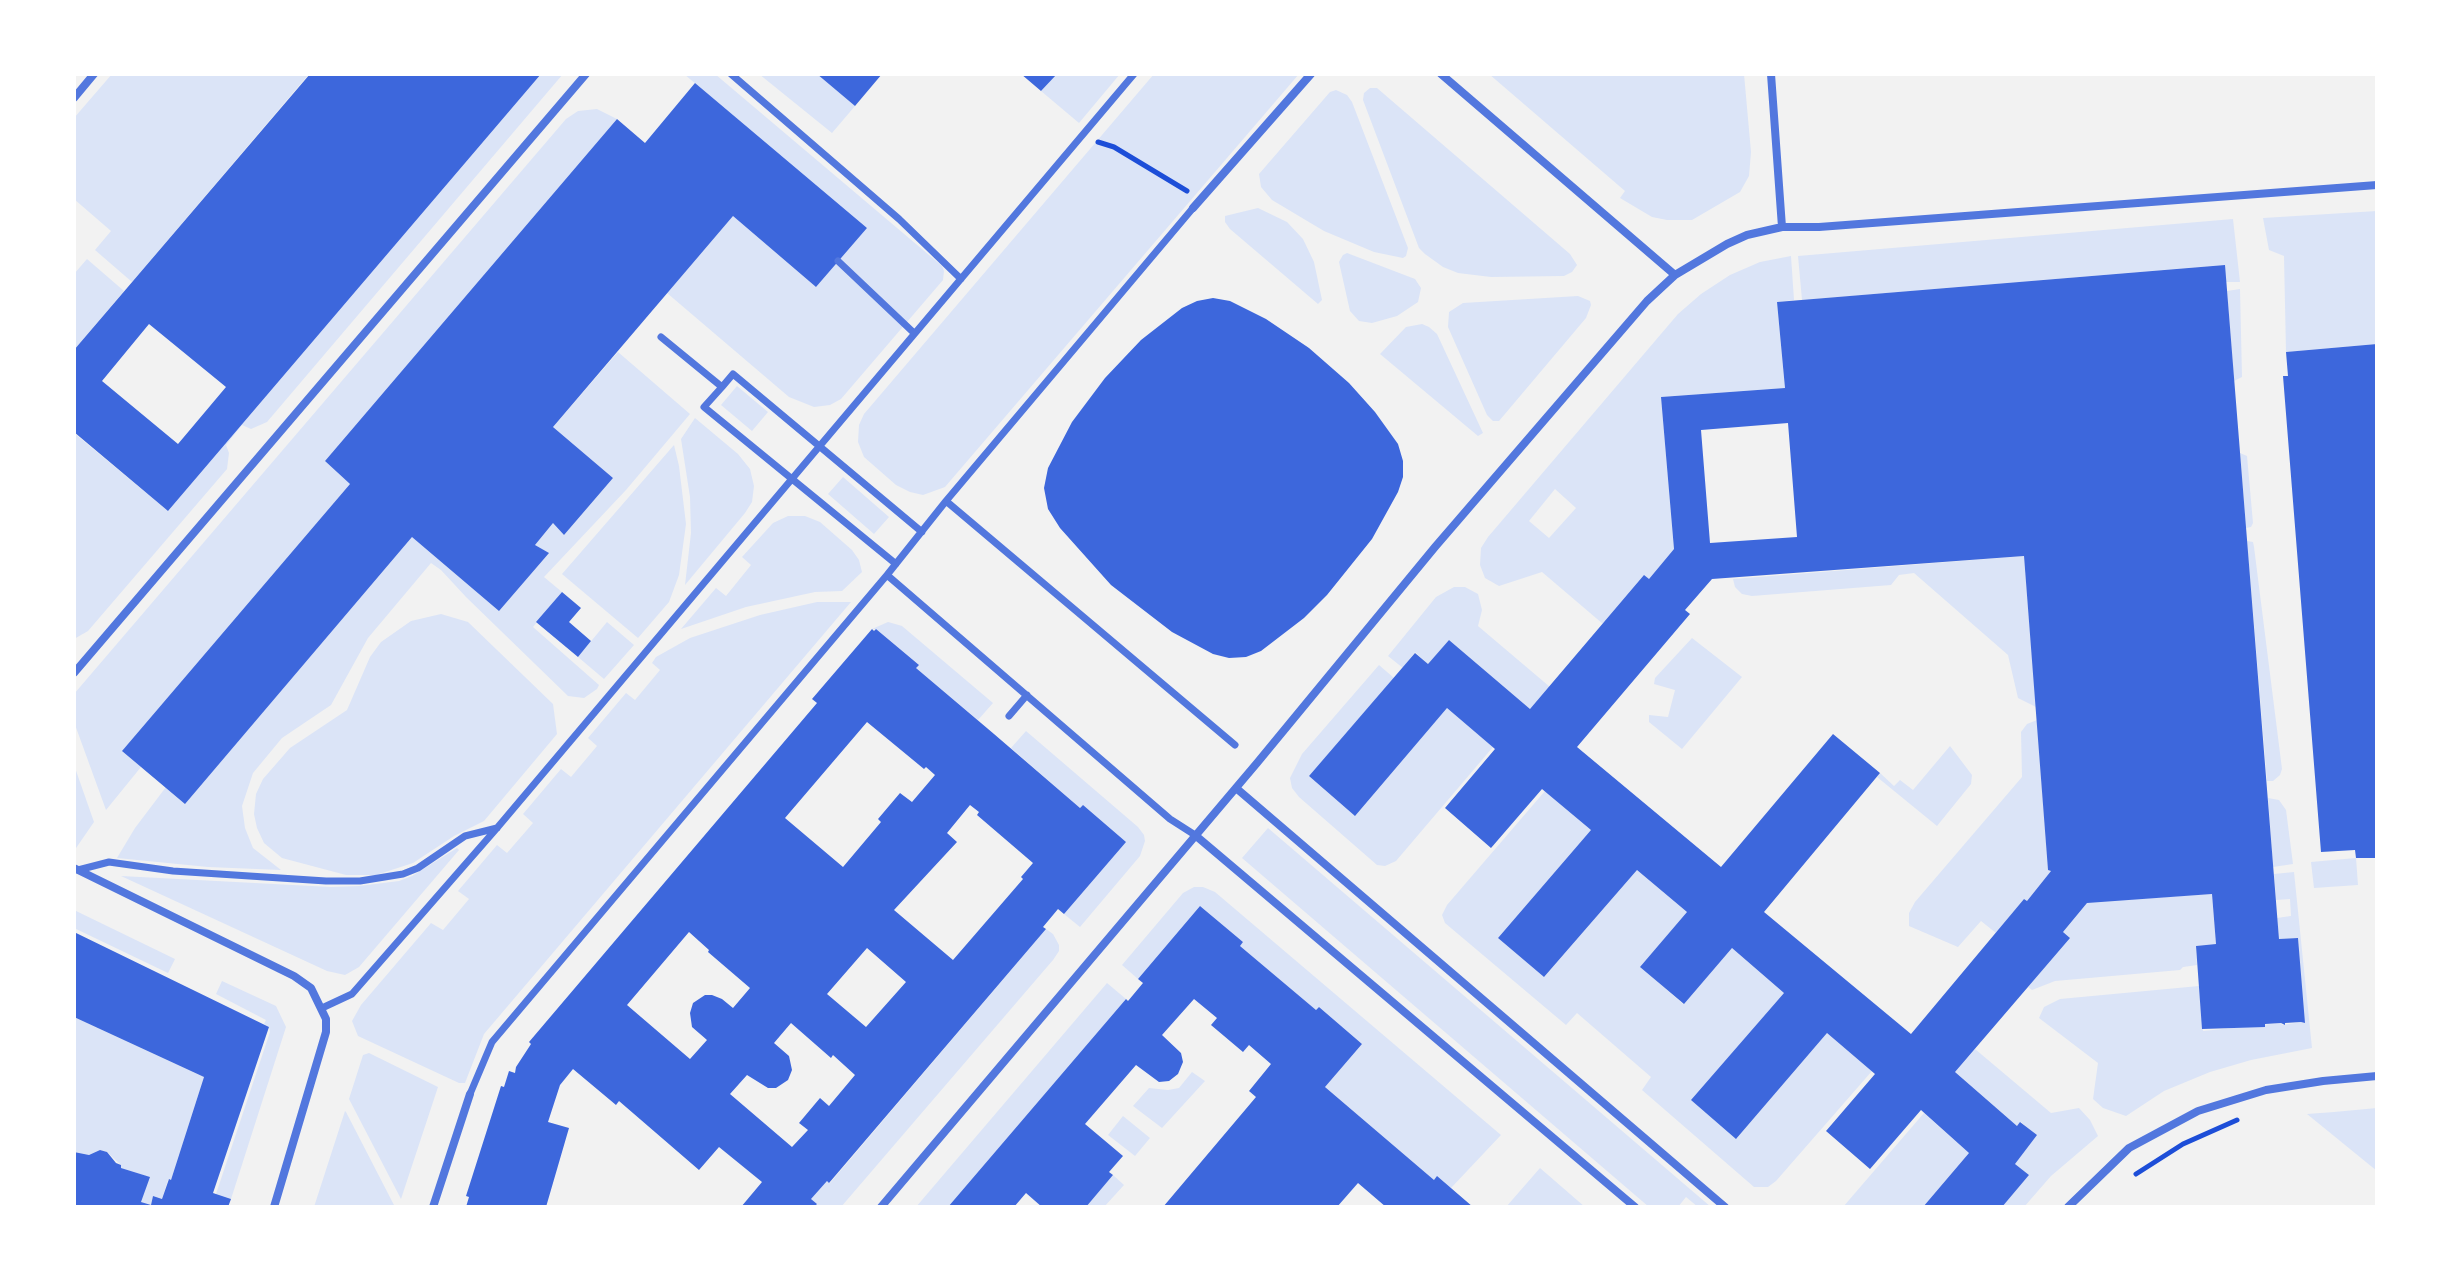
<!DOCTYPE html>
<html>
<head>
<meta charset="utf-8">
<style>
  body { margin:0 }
  #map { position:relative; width:2451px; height:1281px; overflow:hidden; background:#f2f2f2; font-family:"DejaVu Sans",sans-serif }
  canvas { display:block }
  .frame { position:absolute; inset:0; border:76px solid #fff; pointer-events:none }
</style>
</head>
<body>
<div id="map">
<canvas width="2451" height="1281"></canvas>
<div class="frame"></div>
</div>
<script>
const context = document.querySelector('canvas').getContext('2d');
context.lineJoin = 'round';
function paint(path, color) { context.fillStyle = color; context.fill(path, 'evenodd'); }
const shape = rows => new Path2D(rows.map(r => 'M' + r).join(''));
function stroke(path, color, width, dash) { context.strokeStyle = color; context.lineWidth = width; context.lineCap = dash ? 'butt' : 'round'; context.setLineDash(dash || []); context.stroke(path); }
paint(shape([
  [112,74,309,74,132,282,95,250,111,231,74,199,74,118],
  [541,74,563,74,267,422,251,429,242,425,226,445,229,453,227,469,88,631,74,639,74,433,168,511],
  [684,74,715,74,942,266,944,271,943,280,841,399,830,405,814,407,789,397,667,293,733,216,816,287,867,228],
  [759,74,817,74,855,106,832,133],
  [1057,74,1120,74,1079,123,1041,91],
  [1154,74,1299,74,945,487,923,495,910,492,896,485,864,457,858,442,859,425,864,414],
  [1489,74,1744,74,1751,152,1749,176,1740,192,1692,220,1667,220,1652,217,1620,198,1625,191],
  [1370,88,1377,88,1570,254,1577,265,1572,272,1564,276,1491,277,1458,273,1443,267,1425,254,1419,248,1363,100,1364,93],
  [1336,90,1347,95,1352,102,1408,248,1406,256,1403,258,1374,252,1324,231,1272,200,1261,187,1259,174,1330,92],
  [597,109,617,119,325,461,350,484,123,750,141,767,106,810,74,722,74,694,566,119,578,111],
  [1258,208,1287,222,1303,239,1314,262,1322,300,1318,304,1230,229,1225,222,1225,216],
  [2377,211,2377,344,2286,352,2284,256,2269,250,2263,218],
  [2233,219,2240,282,2226,282,2224,265,1802,300,1798,256],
  [1347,253,1415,279,1421,288,1418,302,1397,316,1372,323,1359,321,1350,311,1339,262,1343,255],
  [1791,256,1794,300,1777,302,1785,388,1661,397,1674,549,1649,579,1603,624,1542,572,1499,586,1485,578,1480,565,1481,548,1488,537,1678,314,1701,294,1730,275,1760,262],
  [1555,489,1576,508,1549,538,1529,521],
  [87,259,124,291,74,350,74,274],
  [2240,289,2242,377,2234,381,2227,291],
  [1578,296,1590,301,1591,305,1586,318,1499,421,1493,421,1487,415,1448,327,1449,312,1463,303],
  [1422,324,1429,327,1437,334,1483,433,1478,436,1380,354,1406,327],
  [618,352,690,414,626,490,544,577,562,592,533,627,599,685,597,689,584,698,568,696,466,597,441,570,431,563,368,638,331,705,282,738,253,773,242,806,245,828,253,848,281,870,208,867,117,858,135,828,166,787,185,803,412,537,548,553,535,545,553,523,564,535,613,478,553,427],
  [737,386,768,412,752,431,721,405],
  [695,418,738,454,750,469,754,486,752,502,745,513,685,585,691,533,690,497,681,439],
  [674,445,679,466,686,524,679,575,669,602,638,638,562,574],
  [2240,453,2247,456,2253,523,2251,527,2246,528],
  [843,477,889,517,874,534,828,494],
  [788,516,805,516,820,522,852,550,859,560,862,572,842,591,815,592,746,607,681,629,716,588,726,596,751,565,742,557,773,523],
  [2247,541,2253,542,2254,547,2282,769,2280,775,2273,781,2267,781],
  [2024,556,2036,707,2018,698,2008,655,1914,573,1899,575,1891,585,1752,596,1742,594,1735,587,1733,579],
  [1454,587,1465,587,1478,594,1482,610,1478,626,1550,687,1530,709,1449,640,1428,664,1415,652,1403,668,1388,656,1436,597],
  [817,602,851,602,484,1034,465,1083,459,1083,358,1036,352,1021,361,1005,431,923,443,930,469,899,458,891,497,845,507,853,533,823,523,814,561,769,571,777,597,746,588,738,626,693,635,700,660,670,652,663,656,657,690,638,760,615],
  [441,614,468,622,553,704,557,734,484,821,454,836,413,863,376,875,346,875,282,858,264,843,257,828,254,814,256,794,263,779,290,748,347,710,370,657,381,642,411,621],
  [607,622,634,645,604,679,578,657],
  [888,622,902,626,993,703,978,720,916,668,918,664,876,629,872,629],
  [1692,638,1742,677,1682,749,1649,722,1649,715,1668,717,1675,690,1654,684,1655,678],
  [1379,665,1394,678,1309,776,1354,815,1447,708,1493,747,1396,861,1385,866,1377,865,1299,797,1292,788,1290,778,1302,754],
  [2037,720,2048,870,2051,871,2027,901,2024,899,1996,933,1981,921,1958,947,1909,926,1909,913,1915,902,2022,777,2021,732,2027,724],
  [1026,731,1138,827,1144,835,1145,841,1140,856,1080,927,1064,914,1083,805,1080,808,1011,748],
  [1950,746,1972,775,1971,784,1937,826,1877,777,1880,773,1894,786,1900,780,1913,790],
  [74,765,94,822,74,851],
  [1545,791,1591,830,1498,938,1544,977,1637,870,1687,912,1641,967,1683,1004,1732,948,1784,993,1692,1100,1737,1138,1827,1033,1872,1071,1776,1181,1768,1187,1754,1187,1642,1090,1651,1077,1577,1013,1566,1025,1445,923,1442,915,1447,905],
  [2268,798,2279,800,2286,810,2293,864,2273,867],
  [1268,828,1711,1207,1698,1207,1686,1197,1678,1207,1649,1207,1242,858],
  [457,848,459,850,359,967,345,975,327,971,121,876,331,887,359,886,399,881,412,876],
  [2356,858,2358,885,2314,888,2311,862],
  [2294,872,2312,1048,2251,1060,2210,1072,2164,1091,2126,1116,2103,1108,2093,1099,2098,1063,2039,1018,2044,1007,2060,999,2199,986,2203,1031,2281,1023,2282,1025,2301,1022,2304,1023,2298,938,2279,939,2277,918,2291,916,2290,899,2276,900,2274,874],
  [1194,887,1203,887,1215,892,1501,1135,1451,1188,1434,1180,1325,1087,1362,1044,1319,1007,1316,1010,1240,946,1243,942,1200,906,1138,979,1122,965,1183,893],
  [2212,894,2216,944,2196,946,2197,965,2183,967,2180,970,2055,981,2032,990,2028,987,2069,937,2063,932,2088,902],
  [74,910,175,959,168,973,74,928],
  [1046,929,1053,934,1059,945,1059,951,1053,960,841,1207,814,1207,816,1204,811,1199,827,1181,830,1183],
  [222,981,276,1006,286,1027,231,1199,216,1194,270,1032,269,1027,264,1024,266,1020,216,994],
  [1107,983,1126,999,948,1207,916,1207],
  [74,1017,204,1077,171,1180,168,1180,162,1199,153,1196,151,1205,141,1202,149,1177,121,1168,121,1165,107,1152,100,1150,89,1155,74,1152],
  [1975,1049,2051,1113,2079,1108,2090,1120,2098,1136,2051,1176,2024,1207,2002,1207,2029,1175,2015,1164,2036,1135,2021,1122,2017,1126,1955,1072],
  [369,1053,438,1087,401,1199,349,1099,363,1055],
  [1192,1072,1205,1081,1162,1128,1133,1106,1149,1088,1168,1090,1179,1088],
  [2377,1108,2377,1171,2307,1114,2334,1112],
  [345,1111,346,1112,395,1207,314,1207],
  [1924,1113,1969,1153,1923,1207,1843,1207],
  [1123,1116,1150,1138,1135,1156,1108,1135],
  [1540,1168,1585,1207,1506,1207],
  [1113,1175,1124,1185,1104,1207,1086,1207]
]), '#dbe4f7');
paint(shape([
  [310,74,541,74,168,511,74,432,74,350],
  [149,324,226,387,178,444,102,381],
  [817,74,882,74,855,106],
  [1021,74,1057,74,1041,91],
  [695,83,867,228,816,287,733,216,553,427,613,478,564,535,553,523,535,545,549,553,499,611,412,537,185,804,122,751,350,484,325,461,617,119,645,143],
  [2225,265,2279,939,2298,938,2305,1023,2301,1022,2285,1023,2285,1025,2281,1023,2265,1024,2265,1027,2202,1029,2196,946,2216,944,2212,894,2087,903,2063,932,2070,938,1955,1072,2017,1126,2020,1122,2037,1135,2015,1164,2029,1175,2002,1207,1923,1207,1969,1153,1921,1110,1870,1169,1826,1131,1875,1074,1827,1033,1736,1139,1691,1100,1784,993,1732,948,1684,1004,1640,967,1687,912,1637,870,1544,977,1498,938,1591,830,1542,789,1491,848,1445,808,1495,749,1447,708,1355,816,1309,776,1415,653,1428,664,1449,640,1530,709,1644,575,1649,579,1674,549,1661,397,1785,388,1777,302],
  [1788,423,1797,537,1710,543,1701,430],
  [2024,556,2048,870,2051,871,2027,901,2024,899,1911,1034,1764,912,1880,773,1833,734,1721,867,1577,747,1690,614,1685,610,1712,579],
  [1213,298,1230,301,1266,319,1309,348,1349,383,1375,412,1398,444,1403,461,1403,477,1398,492,1372,539,1327,595,1304,618,1261,651,1246,657,1229,658,1213,654,1172,632,1111,585,1060,528,1048,509,1044,488,1048,468,1072,422,1105,378,1141,340,1182,308,1197,301],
  [2377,344,2377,858,2356,858,2355,850,2321,852,2283,376,2288,376,2286,352],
  [562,592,581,608,569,622,591,641,578,657,536,622],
  [872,629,874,631,876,629,919,665,916,668,994,734,1080,808,1083,805,1126,842,1064,914,1058,909,1043,927,1046,929,829,1183,827,1181,811,1199,817,1204,814,1207,741,1207,762,1182,719,1147,699,1170,619,1101,616,1105,573,1069,560,1085,548,1122,569,1128,546,1207,466,1207,469,1197,466,1196,501,1086,504,1087,509,1071,515,1073,516,1067,531,1044,529,1042,817,703,812,699],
  [867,722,924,769,926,767,935,775,912,802,900,793,878,819,881,822,843,867,785,818],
  [970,805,979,812,977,815,1033,863,1021,877,1023,879,953,960,894,910,957,842,947,833],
  [689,932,709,950,708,952,750,988,733,1008,722,999,712,995,705,995,693,1003,690,1013,692,1027,707,1040,690,1059,627,1005],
  [867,948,906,982,866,1027,827,994],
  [791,1023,831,1058,833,1055,855,1075,829,1106,820,1098,799,1123,808,1130,792,1147,730,1094,747,1075,768,1088,776,1088,788,1080,792,1070,789,1056,774,1043],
  [1200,906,1243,942,1240,946,1316,1010,1319,1007,1362,1044,1325,1087,1434,1180,1437,1176,1473,1207,1386,1207,1358,1183,1337,1207,1163,1207,1256,1097,1249,1091,1271,1064,1249,1045,1243,1052,1211,1025,1217,1018,1194,999,1162,1035,1181,1053,1183,1062,1178,1074,1169,1081,1159,1082,1136,1065,1085,1124,1123,1156,1109,1172,1113,1175,1086,1207,1042,1207,1026,1193,1014,1207,948,1207,1126,999,1128,1001,1143,983,1138,979],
  [74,932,269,1027,213,1193,231,1199,228,1207,74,1207,74,1152,89,1155,100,1150,107,1152,116,1163,121,1165,121,1168,150,1177,141,1202,151,1205,153,1196,162,1199,169,1179,171,1180,204,1077,74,1017]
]), '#3d67dc');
stroke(shape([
  [1098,142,1114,147,1187,191],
  [2136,1174,2183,1144,2237,1120]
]), '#1d4ed8', 5);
stroke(shape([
  [731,74,899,219,961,279],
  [838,261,914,333],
  [661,337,722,387,733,374,922,532],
  [722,387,704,407,896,564],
  [946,501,1235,745],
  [887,575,1170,819,1195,835],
  [1009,716,1027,695],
  [78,870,109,862,173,871,326,881,360,881,403,874,418,868,465,836,497,828],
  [322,1008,352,994,497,828,1134,74],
  [470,1094,492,1042,887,575,946,501,1193,208]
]), '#5277de', 7);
stroke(shape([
  [1441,74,1675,275],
  [1771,74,1782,227],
  [74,98,94,74],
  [1193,208,1311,74],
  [74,673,586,74],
  [1236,788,1725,1207],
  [1195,835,1635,1207],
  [74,868,294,976,311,988,326,1019,326,1032,274,1207],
  [433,1207,470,1094],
  [881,1207,1257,763,1435,547,1647,301,1675,275,1727,244,1747,235,1782,227,1819,227,2377,185],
  [2068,1207,2129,1148,2198,1111,2266,1090,2323,1081,2377,1076]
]), '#5277de', 8);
</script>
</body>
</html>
